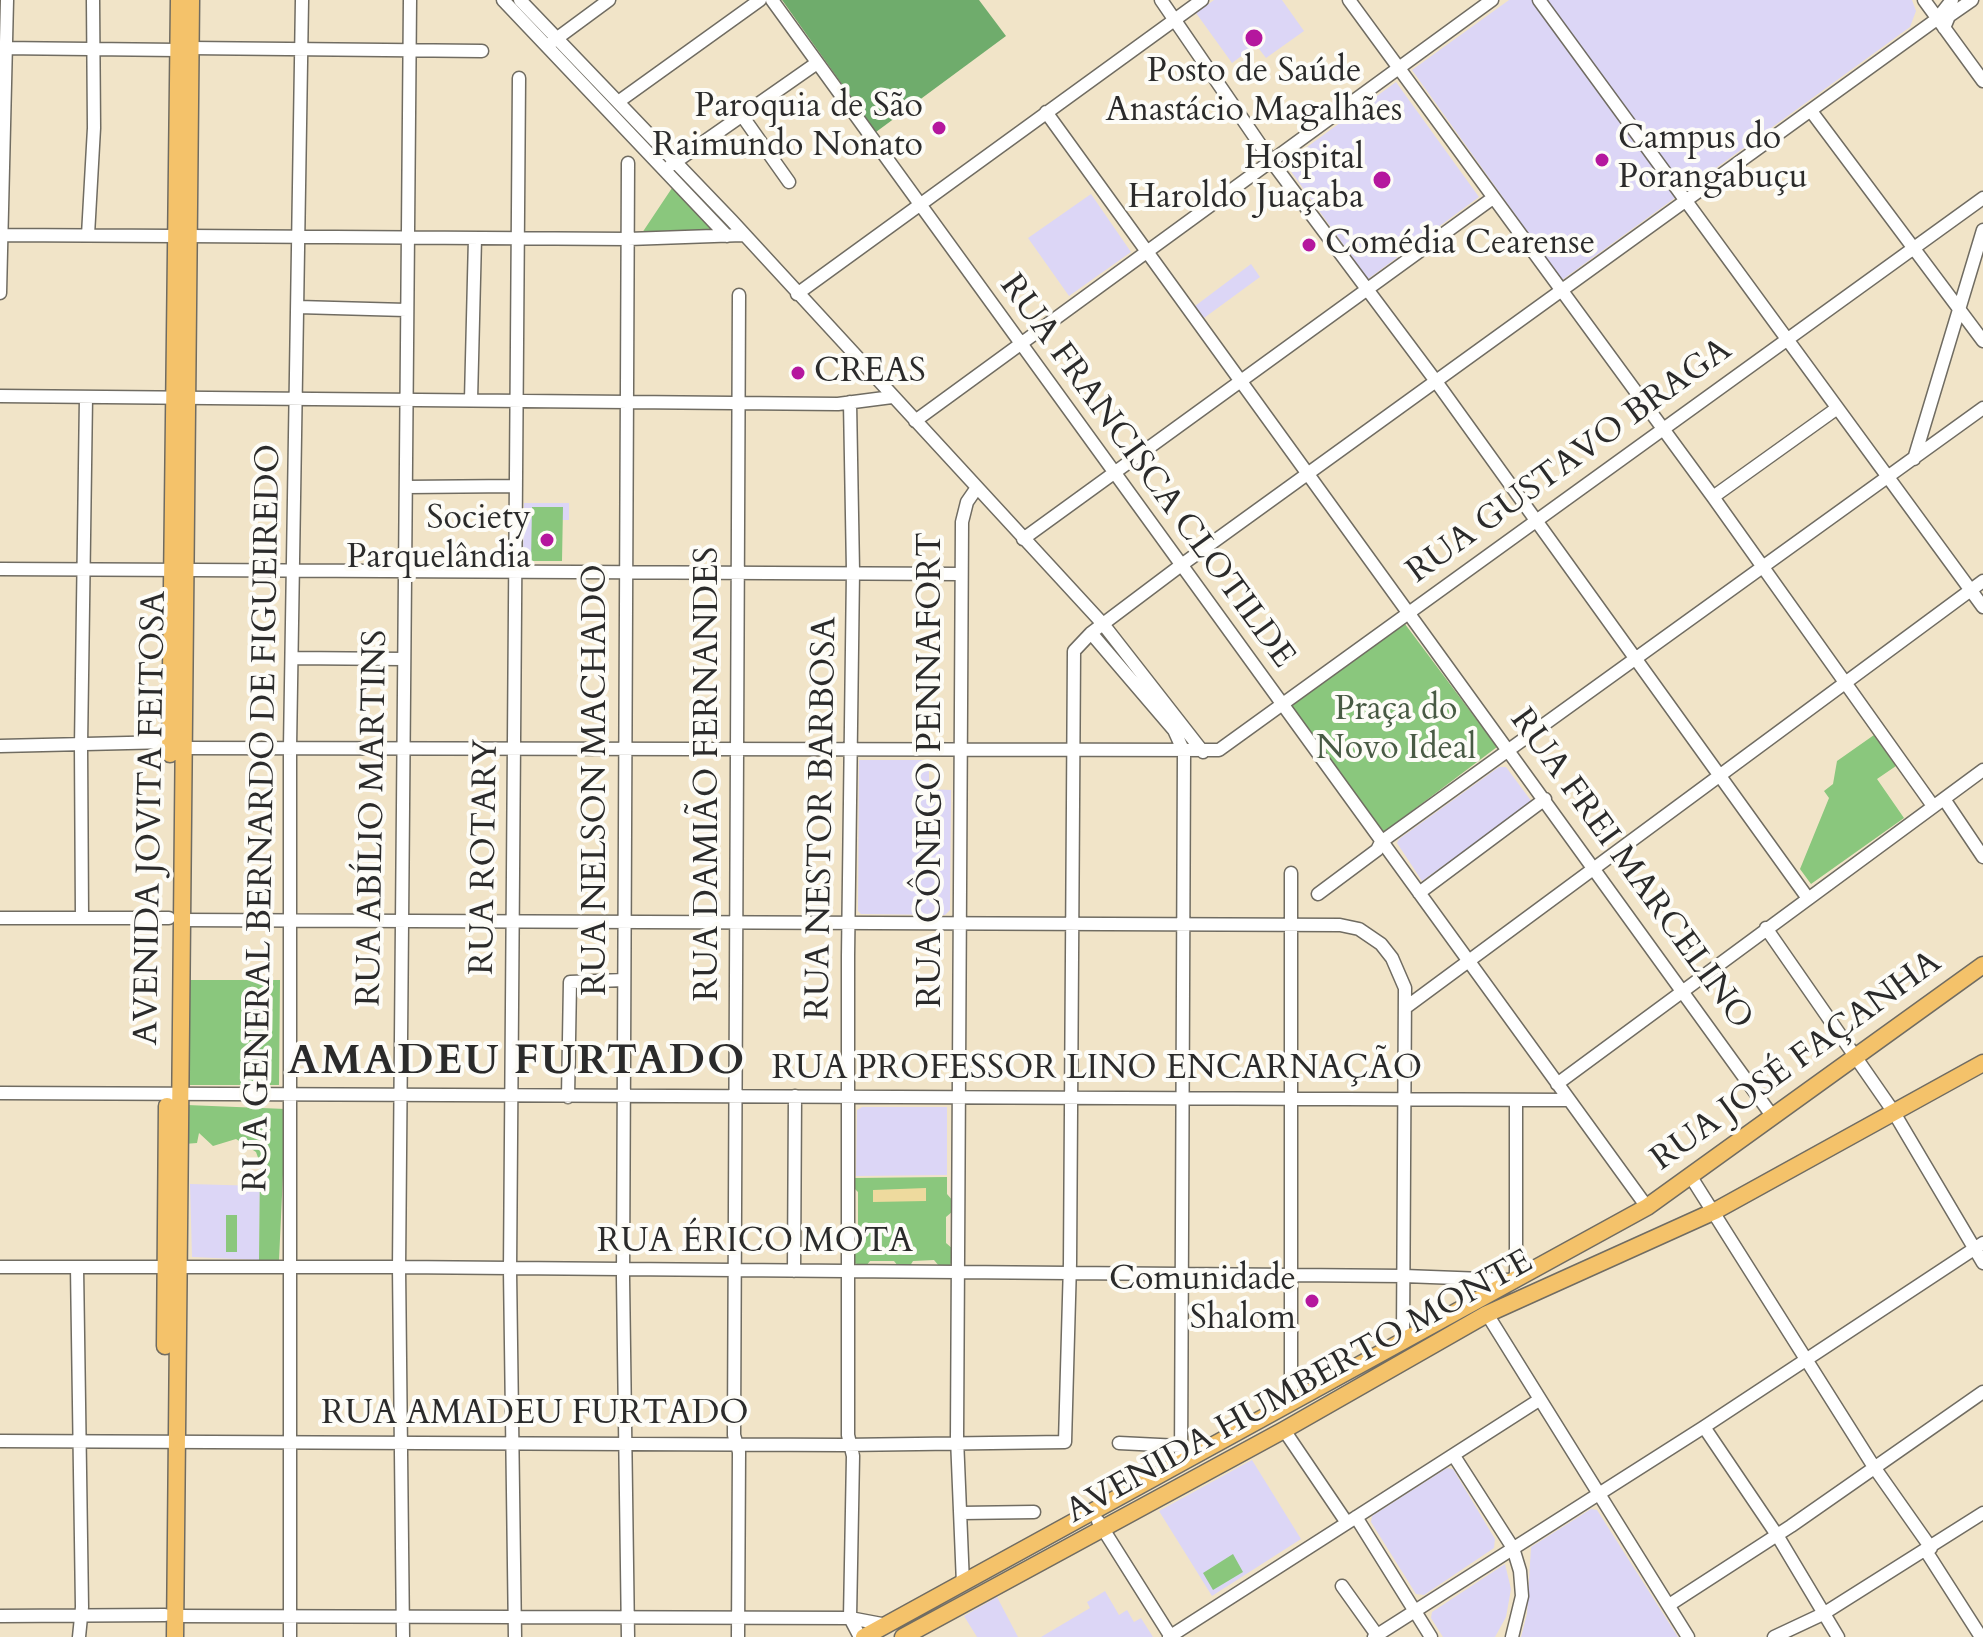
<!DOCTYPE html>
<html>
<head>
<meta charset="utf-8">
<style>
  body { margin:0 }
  canvas { display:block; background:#f1e4c8 }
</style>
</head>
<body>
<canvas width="1983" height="1637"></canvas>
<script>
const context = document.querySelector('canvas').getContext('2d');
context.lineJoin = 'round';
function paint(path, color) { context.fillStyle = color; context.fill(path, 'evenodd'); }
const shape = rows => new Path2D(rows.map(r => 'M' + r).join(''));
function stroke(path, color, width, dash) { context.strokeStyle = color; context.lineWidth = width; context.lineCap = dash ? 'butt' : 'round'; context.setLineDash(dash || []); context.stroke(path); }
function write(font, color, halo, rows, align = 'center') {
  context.font = font + ' Cardo,serif'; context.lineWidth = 8; context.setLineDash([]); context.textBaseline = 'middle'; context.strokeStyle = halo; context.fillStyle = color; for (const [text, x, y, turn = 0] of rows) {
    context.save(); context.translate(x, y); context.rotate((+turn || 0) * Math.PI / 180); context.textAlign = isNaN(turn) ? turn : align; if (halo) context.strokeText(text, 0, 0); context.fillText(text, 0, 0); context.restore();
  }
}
paint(shape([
  [1214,0,1282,0,1304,31,1266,58,1256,45,1232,63,1196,13],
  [1509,0,1912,0,1916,11,1910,27,1562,280,1412,70],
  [1396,82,1479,197,1368,279,1285,163],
  [1091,194,1131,252,1069,296,1028,238],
  [1251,264,1260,277,1204,318,1195,306],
  [524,503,569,503,569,520,562,520,562,561,529,561,523,555],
  [859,760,929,760,929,789,951,790,950,910,945,915,861,914,858,911],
  [1499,767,1506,767,1532,802,1422,881,1397,843,1399,839],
  [862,1107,947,1107,947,1175,856,1176,857,1110],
  [190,1184,260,1186,259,1260,192,1257],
  [1252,1460,1301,1539,1212,1596,1159,1511],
  [1447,1468,1453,1469,1495,1539,1494,1548,1424,1595,1416,1594,1371,1522,1372,1516],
  [1591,1509,1597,1510,1678,1637,1521,1637,1527,1614,1531,1547],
  [1505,1564,1511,1589,1506,1617,1495,1637,1443,1637,1431,1618,1432,1612],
  [1105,1591,1119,1615,1127,1610,1134,1622,1141,1618,1153,1637,1041,1637,1090,1608,1087,1602],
  [997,1597,1018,1637,977,1637,964,1616]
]), '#dcd6f6');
paint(shape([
  [672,188,712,229,711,234,642,233],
  [532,507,563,507,562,561,531,561],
  [1405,624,1497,747,1384,832,1290,707],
  [1874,735,1896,766,1877,779,1904,818,1811,884,1800,869,1829,798,1824,791,1833,784,1837,761],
  [186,980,280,980,279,1085,187,1085],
  [187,1105,286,1109,279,1260,259,1260,260,1163,256,1152,236,1139,213,1146,199,1133,197,1143,184,1144],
  [947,1177,947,1194,953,1201,953,1211,946,1217,946,1243,953,1249,954,1259,949,1266,939,1266,934,1260,913,1261,910,1266,898,1266,894,1261,870,1261,866,1266,853,1263,853,1247,858,1241,858,1192,853,1187,853,1178],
  [226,1215,237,1215,237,1252,226,1252],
  [1233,1554,1243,1572,1213,1590,1203,1573]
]), '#8ac77d');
paint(shape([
  [782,0,979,0,1006,36,876,132]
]), '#6fac6c');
paint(shape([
  [926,1188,926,1201,873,1202,873,1190]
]), '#eeda9e');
const minor = shape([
  [503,0,727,236],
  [520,0,732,221,1103,624,1203,752],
  [772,0,1647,1207],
  [1161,0,1272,162,1435,380,1807,897],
  [1349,0,1713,497,1933,806],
  [1539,0,1983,607],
  [1924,0,1983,81],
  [1944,28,1949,16,1972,0],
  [552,42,609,0],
  [1,48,178,50],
  [190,48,482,51],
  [618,102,760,0],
  [1811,111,1983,341],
  [1046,112,1773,1117],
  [743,117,789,182],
  [628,163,623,1278,628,1637],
  [671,165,817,63],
  [0,235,175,236],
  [88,235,94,128,93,0],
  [188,236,628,239,742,235],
  [0,293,7,0],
  [797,294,1202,0],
  [298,307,406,310],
  [0,396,838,404,892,397],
  [471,400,475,238],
  [850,402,853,571,848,956,848,1435,853,1456,850,1618,860,1637],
  [915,421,1492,0],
  [1914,459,1983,230],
  [406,487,516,486],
  [1713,497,1836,409],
  [1023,539,1493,198],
  [0,569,961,574],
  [1091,633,1174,730,1184,752,1181,1463],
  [292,658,403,659],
  [0,746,170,742],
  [181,748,1219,750,1983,198],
  [1944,799,1983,857],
  [1419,893,1545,799],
  [1318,894,1377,850,1381,842,1983,408],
  [82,917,81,746,86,397],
  [0,918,169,918],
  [180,920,1340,925,1359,929,1381,944,1392,958,1405,988,1403,1339],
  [1766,928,1893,1111,1983,1263],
  [1405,1008,1983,581],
  [1557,1084,1983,770],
  [0,1093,1569,1100],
  [568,1097,570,982,624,980],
  [1691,1177,1874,1467,1931,1548],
  [0,1267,399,1267,1404,1276,1510,1280],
  [77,1267,82,1607,79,1637],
  [794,1271,795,1096],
  [1516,1276,1516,1101],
  [1487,1314,1688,1637],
  [1291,1403,1291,873],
  [1704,1427,1777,1535,1838,1637],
  [1284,1430,1347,1523],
  [0,1441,843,1445,1065,1442,1070,1263,1074,651,1091,633,1180,566,1937,19,1952,0],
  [1119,1443,1180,1446],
  [1454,1456,1513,1548,1520,1571,1522,1596,1512,1637],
  [961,1513,1034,1512],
  [1356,1517,1431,1637],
  [1098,1521,1171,1637],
  [1926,1551,1981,1637],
  [963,1584,957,1438,962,522,967,502,976,489],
  [1342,1586,1377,1635],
  [1669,1605,1791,1526,1983,1392],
  [0,1616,165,1615],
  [175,1616,850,1618,887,1625],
  [290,1637,290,747,302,0],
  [403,1637,399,1267,410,0],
  [515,1637,510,1270,519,78],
  [738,1637,739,1452,734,1435,739,295],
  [1169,1637,1539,1400],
  [1374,1637,1704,1427,1983,1243],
  [1774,1637,1823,1614,1983,1513]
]);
const major = shape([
  [170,754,179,0],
  [165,1346,167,1106],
  [175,1637,191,0],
  [864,1637,1647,1207,1983,965],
  [903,1637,1284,1430,1487,1314,1715,1211,1983,1063]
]);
stroke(minor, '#706c62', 15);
stroke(major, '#706c62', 19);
stroke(minor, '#fff', 12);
stroke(major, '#f4c26a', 16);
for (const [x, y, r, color] of [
  [1254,38,10,"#b5179e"],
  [939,128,8,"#b5179e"],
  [1602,160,8,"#b5179e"],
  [1382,180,10,"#b5179e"],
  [1309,245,8,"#b5179e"],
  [798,373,8,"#b5179e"],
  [547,540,8,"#b5179e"],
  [1312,1301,8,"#b5179e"]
]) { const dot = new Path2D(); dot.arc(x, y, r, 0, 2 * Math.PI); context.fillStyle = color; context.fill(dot); stroke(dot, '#fdfcf7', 3); }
write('34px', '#2b2b2b', '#fdfcf7', [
  ["Posto de Saúde",1254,73,"center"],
  ["Anastácio Magalhães",1254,112,"center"],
  ["Paroquia de São",923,108],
  ["Raimundo Nonato",923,147],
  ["Campus do",1618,140,"left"],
  ["Porangabuçu",1618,179,"left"],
  ["Hospital",1364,160],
  ["Haroldo Juaçaba",1364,199],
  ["Comédia Cearense",1325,245,"left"],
  ["CREAS",814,373,"left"],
  ["Society",531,520],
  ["Parquelândia",531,559],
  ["Comunidade",1296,1281],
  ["Shalom",1296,1320]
], 'right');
write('34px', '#2b2b2b', '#fdfcf7', [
  ["RUA GUSTAVO BRAGA",1570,462,-36],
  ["RUA FRANCISCA CLOTILDE",1146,472,54],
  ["RUA CÔNEGO PENNAFORT",932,770,-90],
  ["RUA DAMIÃO FERNANDES",709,774,-90],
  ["RUA NELSON MACHADO",597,780,-90],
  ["AVENIDA JOVITA FEITOSA",152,818,-89],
  ["RUA GENERAL BERNARDO DE FIGUEIREDO",264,818,-89],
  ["RUA ABÍLIO MARTINS",374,818,-89],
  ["RUA NESTOR BARBOSA",823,818,-89],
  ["RUA ROTARY",486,857,-89],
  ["RUA FREI MARCELINO",1630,870,54],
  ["RUA JOSÉ FAÇANHA",1797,1062,-36],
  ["RUA PROFESSOR LINO ENCARNAÇÃO",1097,1070],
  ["RUA ÉRICO MOTA",755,1243],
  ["AVENIDA HUMBERTO MONTE",1300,1388,-29],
  ["RUA AMADEU FURTADO",535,1415]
]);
write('34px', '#485a44', '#fdfcf7', [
  ["Praça do",1396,711],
  ["Novo Ideal",1396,750]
]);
context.letterSpacing = '2px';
write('bold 42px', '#2b2b2b', '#fdfcf7', [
  ["AMADEU FURTADO",517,1063]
]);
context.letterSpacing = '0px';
</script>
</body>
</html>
